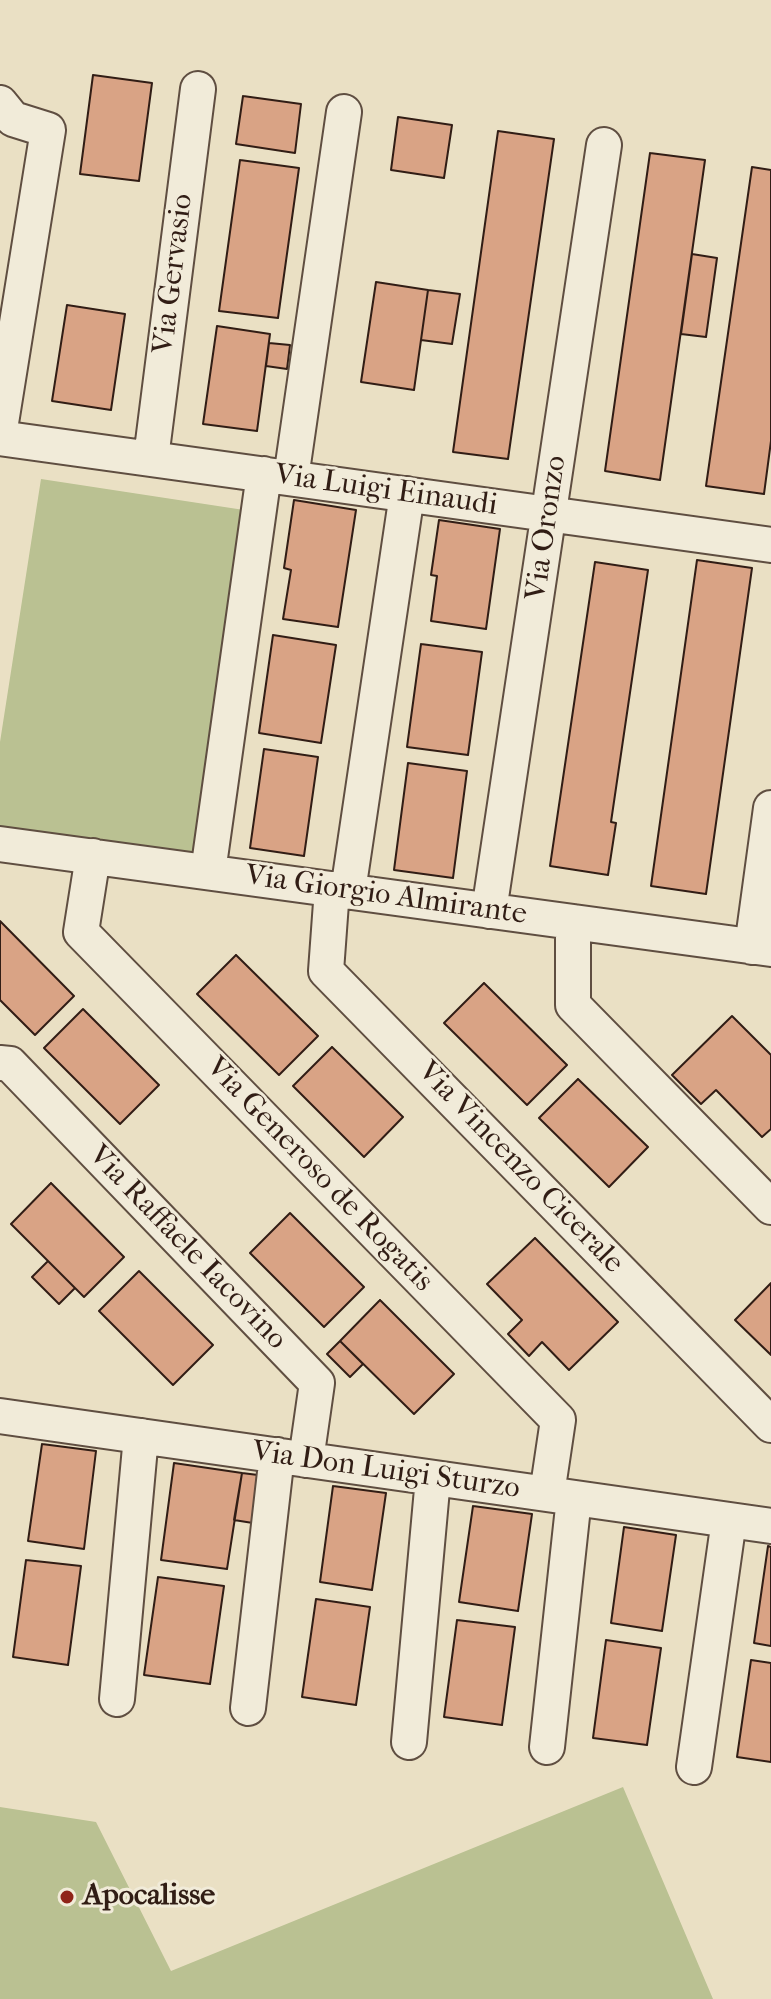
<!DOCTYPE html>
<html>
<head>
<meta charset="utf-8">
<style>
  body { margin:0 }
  canvas { display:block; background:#eae0c4 }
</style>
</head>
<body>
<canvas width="771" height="1999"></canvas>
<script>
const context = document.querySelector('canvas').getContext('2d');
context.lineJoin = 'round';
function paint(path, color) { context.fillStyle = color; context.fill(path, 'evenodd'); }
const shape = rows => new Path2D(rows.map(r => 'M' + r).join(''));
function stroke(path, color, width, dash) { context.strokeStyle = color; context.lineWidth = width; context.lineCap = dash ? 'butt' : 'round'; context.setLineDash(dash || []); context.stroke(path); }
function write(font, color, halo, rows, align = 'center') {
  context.font = font + ' "IM FELL French Canon",serif'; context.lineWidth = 6; context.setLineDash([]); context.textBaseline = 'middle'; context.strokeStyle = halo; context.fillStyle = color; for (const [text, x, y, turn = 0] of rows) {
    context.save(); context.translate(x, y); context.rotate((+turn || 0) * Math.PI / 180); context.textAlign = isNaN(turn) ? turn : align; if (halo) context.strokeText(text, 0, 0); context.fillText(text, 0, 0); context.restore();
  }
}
paint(shape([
  [41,479,244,510,195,855,0,828,0,742],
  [623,1787,713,1999,0,1999,0,1807,96,1822,171,1971]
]), '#bac192');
const building = shape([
  [93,75,152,83,139,181,80,174,93,75],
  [243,96,301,104,295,153,236,144,243,96],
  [398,117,452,125,444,178,391,170,398,117],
  [498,131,554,139,508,459,453,452,498,131],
  [650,153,705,160,660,480,605,471,650,153],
  [240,160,299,168,278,318,219,311,240,160],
  [752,167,771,170,771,441,764,494,706,486,752,167],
  [692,254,717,258,706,337,681,334,692,254],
  [376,282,428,290,414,390,361,382,376,282],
  [428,290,460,294,452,344,421,340,428,290],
  [67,305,125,314,111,410,52,401,67,305],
  [217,326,270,334,257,431,203,424,217,326],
  [269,343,290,345,287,369,266,366,269,343],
  [294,500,356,510,338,627,283,619,291,570,284,568,294,500],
  [439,520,500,529,486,629,431,621,437,576,431,575,439,520],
  [697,560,752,568,706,894,651,886,697,560],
  [595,562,648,570,611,822,616,823,608,875,550,866,595,562],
  [273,635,336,645,321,743,259,733,273,635],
  [421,644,482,652,468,755,407,747,421,644],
  [264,749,318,757,304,856,250,848,264,749],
  [408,763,467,771,453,878,394,870,408,763],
  [0,921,74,996,35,1035,0,1000,0,921],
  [236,955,318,1036,279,1075,197,994,236,955],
  [484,983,567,1065,527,1105,444,1023,484,983],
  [83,1009,159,1085,120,1124,44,1048,83,1009],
  [732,1016,771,1055,771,1129,762,1137,716,1090,701,1104,672,1075,732,1016],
  [332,1047,403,1117,364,1157,293,1086,332,1047],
  [578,1079,648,1147,609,1187,539,1118,578,1079],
  [51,1183,124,1257,84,1297,11,1224,51,1183],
  [290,1213,364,1287,324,1327,250,1253,290,1213],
  [535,1238,618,1322,569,1370,542,1342,529,1356,508,1334,522,1320,487,1284,535,1238],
  [48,1261,75,1288,59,1304,32,1277,48,1261],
  [139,1271,213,1345,173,1385,99,1311,139,1271],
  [771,1283,771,1355,735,1320,771,1283],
  [380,1300,454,1374,414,1414,340,1341,380,1300],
  [340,1341,363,1364,350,1377,327,1354,340,1341],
  [42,1444,96,1451,84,1549,28,1541,42,1444],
  [174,1463,242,1473,227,1569,161,1560,174,1463],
  [242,1473,266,1476,259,1524,234,1520,242,1473],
  [333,1486,386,1493,372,1590,320,1582,333,1486],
  [473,1506,532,1514,518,1611,459,1602,473,1506],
  [624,1527,676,1535,662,1631,611,1623,624,1527],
  [768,1546,771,1547,771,1646,754,1643,768,1546],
  [26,1560,81,1566,68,1665,13,1657,26,1560],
  [158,1577,224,1586,210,1684,144,1675,158,1577],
  [316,1599,370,1607,356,1705,302,1697,316,1599],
  [457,1620,515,1627,502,1725,444,1717,457,1620],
  [606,1640,661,1648,647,1745,593,1738,606,1640],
  [751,1660,771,1663,771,1762,737,1757,751,1660]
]);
paint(building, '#d9a385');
stroke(building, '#311d15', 2);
const minor = shape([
  [0,103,13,119,48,130,0,429],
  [0,438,771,545],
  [151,458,198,89],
  [291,478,344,112],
  [0,844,771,949],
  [93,856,81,932,558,1420,547,1494],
  [208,872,264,474],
  [332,889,326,971,771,1425],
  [348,891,407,494],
  [489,911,604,145],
  [573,922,573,1005,771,1207],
  [752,947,771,808],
  [0,1063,10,1064,317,1383,306,1460],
  [0,1416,771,1526],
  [117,1699,141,1436],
  [248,1708,277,1455],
  [409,1742,433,1478],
  [547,1747,574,1498],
  [694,1767,729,1520]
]);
stroke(minor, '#5f4e41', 38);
stroke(minor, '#f1ebd9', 34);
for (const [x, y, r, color] of [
  [67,1897,8,"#8f2418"]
]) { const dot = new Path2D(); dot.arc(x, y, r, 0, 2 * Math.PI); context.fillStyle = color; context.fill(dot); stroke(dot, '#f1ebd9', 3); }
write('30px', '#311d15', '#f1ebd9', [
  ["Via Gervasio",174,274,-83],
  ["Via Luigi Einaudi",386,491,8],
  ["Via Oronzo",547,528,-82],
  ["Via Giorgio Almirante",386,896,8],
  ["Via Vincenzo Cicerale",520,1168,46],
  ["Via Generoso de Rogatis",319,1175,46],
  ["Via Raffaele Iacovino",187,1248,46],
  ["Via Don Luigi Sturzo",386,1471,8]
]);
write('bold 30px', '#311d15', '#f1ebd9', [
  ["Apocalisse",83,1897]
], 'left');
</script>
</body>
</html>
